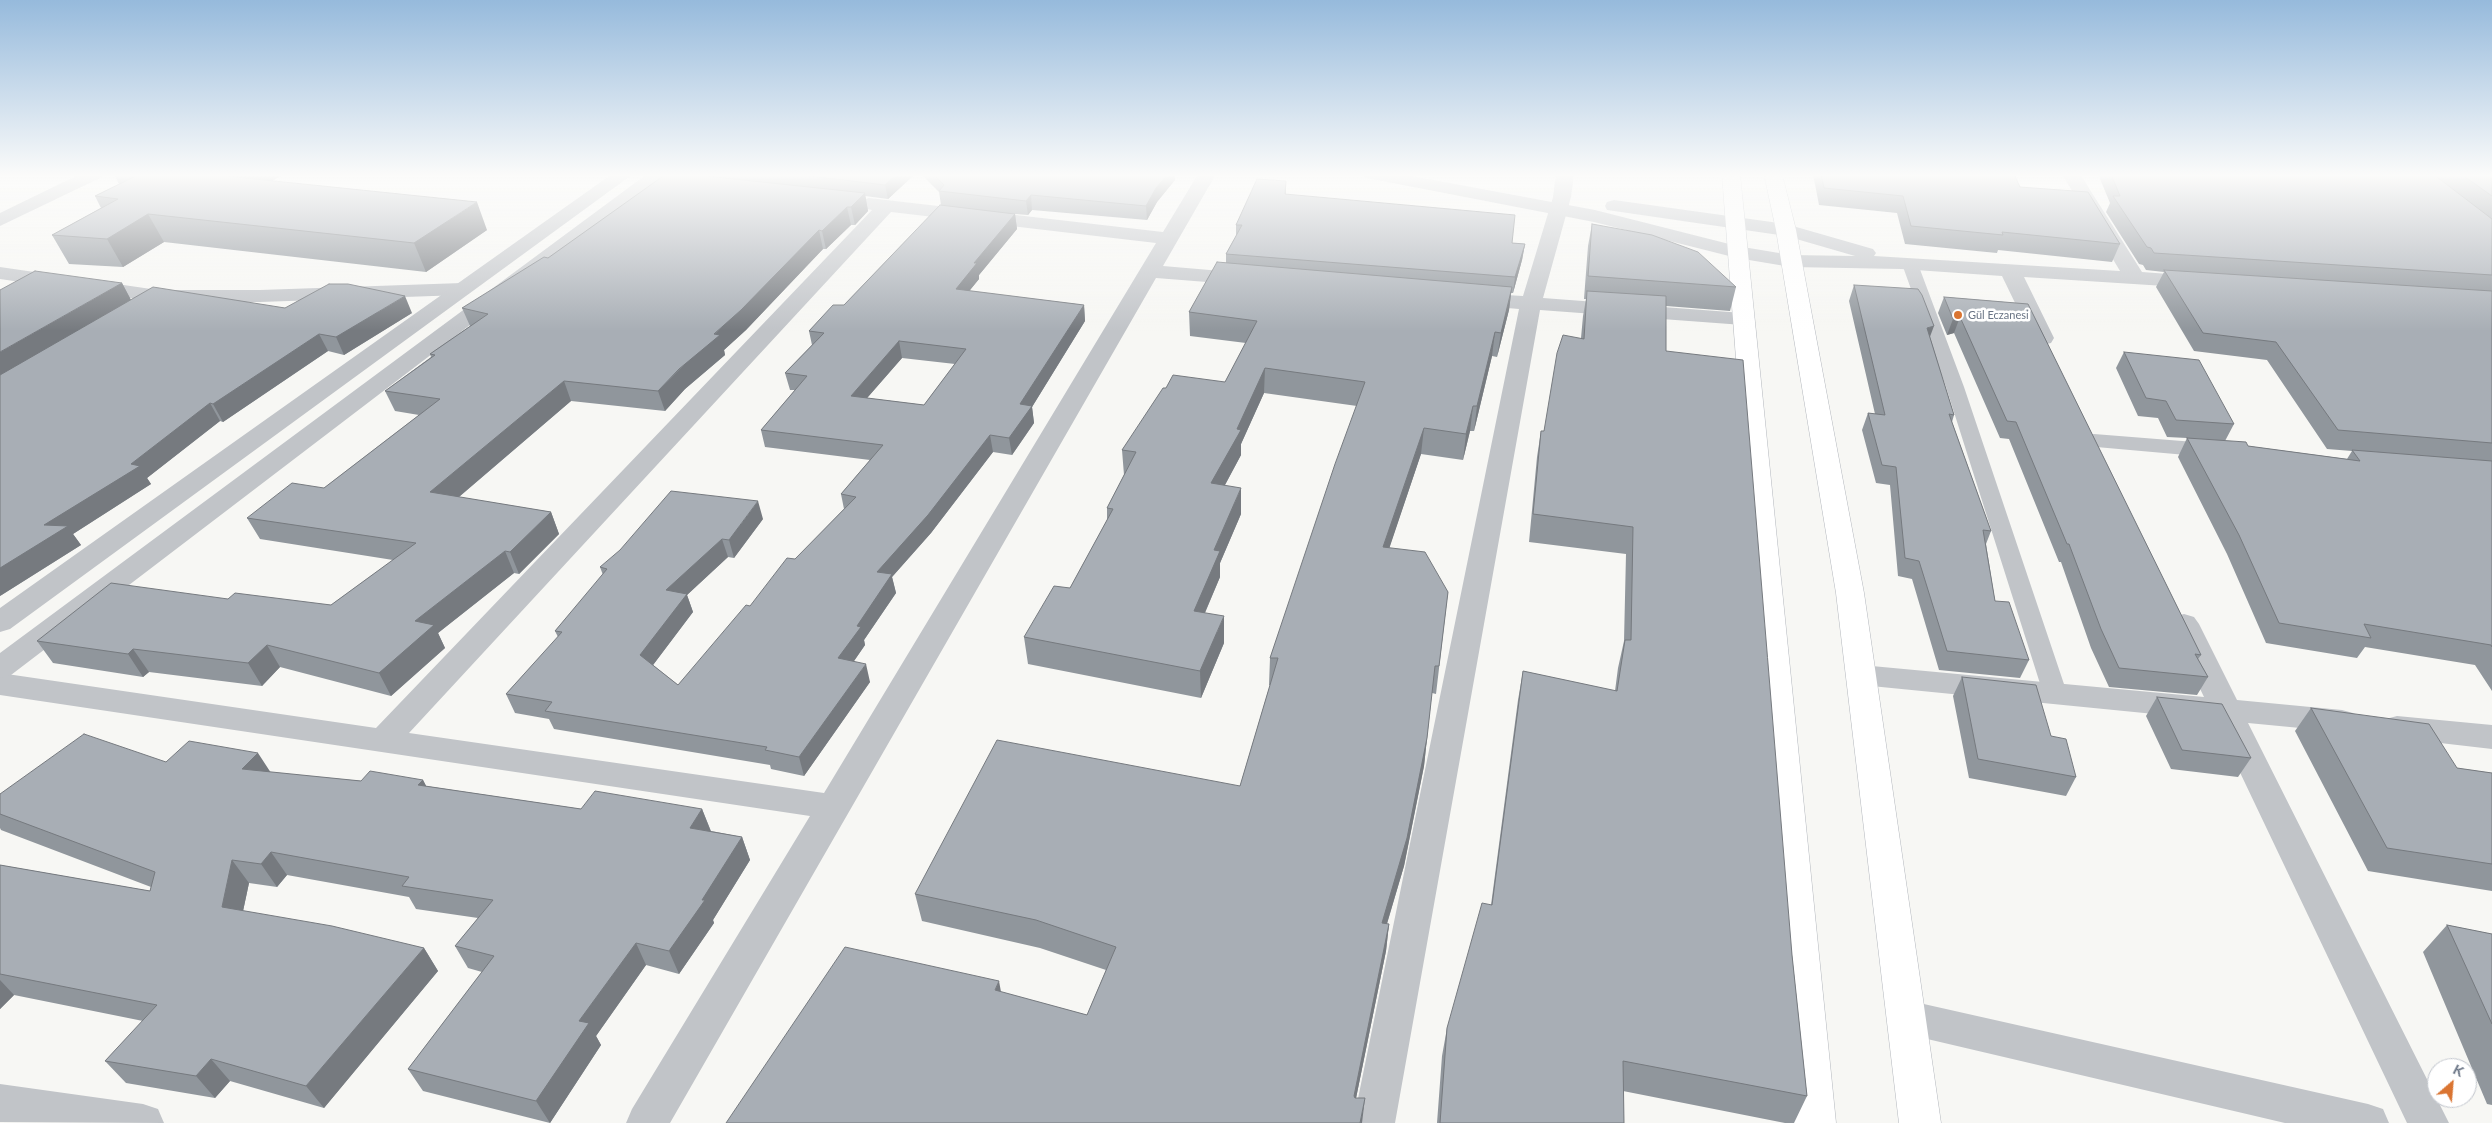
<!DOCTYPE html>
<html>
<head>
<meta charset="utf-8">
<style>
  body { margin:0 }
  #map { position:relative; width:2492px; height:1123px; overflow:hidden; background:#f7f7f4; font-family:Lato,sans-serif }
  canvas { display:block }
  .north { position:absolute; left:2427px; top:1058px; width:50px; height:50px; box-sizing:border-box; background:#fff; border:1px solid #c3c7ce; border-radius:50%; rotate:27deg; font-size:14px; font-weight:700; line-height:20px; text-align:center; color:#687384 }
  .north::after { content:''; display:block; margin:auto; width:18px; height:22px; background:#da7532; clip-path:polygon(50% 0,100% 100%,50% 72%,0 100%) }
</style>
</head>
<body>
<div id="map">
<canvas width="2492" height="1123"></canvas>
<div class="north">K</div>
</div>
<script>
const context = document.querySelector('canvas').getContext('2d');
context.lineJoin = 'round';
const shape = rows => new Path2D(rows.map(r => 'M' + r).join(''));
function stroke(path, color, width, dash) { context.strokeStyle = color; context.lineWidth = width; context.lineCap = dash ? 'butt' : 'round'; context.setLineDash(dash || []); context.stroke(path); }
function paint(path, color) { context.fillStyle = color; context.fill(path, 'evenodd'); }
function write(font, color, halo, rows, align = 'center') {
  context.font = font + ' Lato,sans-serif'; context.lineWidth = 5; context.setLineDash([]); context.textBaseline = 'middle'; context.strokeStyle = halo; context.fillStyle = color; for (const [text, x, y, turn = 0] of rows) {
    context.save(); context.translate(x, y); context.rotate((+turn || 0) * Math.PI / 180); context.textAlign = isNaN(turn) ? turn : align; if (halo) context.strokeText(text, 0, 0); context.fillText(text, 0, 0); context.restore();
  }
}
const secondary = shape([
  [1722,174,1740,174,1836,1123,1794,1123,1722,174],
  [1764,174,1782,174,1796,230,1864,593,1941,1123,1899,1123,1836,593,1776,230,1764,174]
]);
stroke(secondary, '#b3b7bd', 1);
paint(shape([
  [1910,259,1918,264,1964,387,2067,693,2063,699,2055,701,2047,699,2043,693,1946,387,1902,264,1910,259]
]), '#c1c4c8');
paint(shape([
  [80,174,103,174,100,178,0,226,0,213,80,174],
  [1198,174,1216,174,1163,266,1245,273,1252,275,1255,279,1252,283,1245,285,1156,278,670,1123,626,1123,632,1109,810,816,0,695,0,673,376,728,872,210,862,208,860,204,862,200,869,198,1163,232,1198,174],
  [891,212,1156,243,824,793,409,733,891,212],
  [1556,174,1574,174,1571,197,1543,298,1743,313,1751,314,1754,319,1751,324,1743,325,1540,310,1395,1123,1353,1123,1519,309,1472,305,1465,303,1461,299,1465,295,1472,293,1523,296,1553,197,1556,174],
  [2062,174,2080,174,2142,272,2196,276,2203,278,2206,282,2203,286,2196,288,2024,277,2054,338,2051,343,2043,345,2035,343,2032,338,2002,276,1901,269,1791,267,1784,265,1781,261,1784,257,1791,255,1855,256,1779,234,1776,230,1779,226,1786,224,1873,249,1876,253,1874,256,2120,271,2062,174],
  [0,267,158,290,260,290,462,283,469,285,472,289,469,293,462,295,260,302,158,302,0,279,0,267],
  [2094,434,2220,444,2229,446,2232,451,2229,456,2220,458,2085,446,2082,441,2085,436,2094,434],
  [2184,614,2194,617,2199,624,2237,700,2342,710,2353,713,2358,721,2353,729,2342,732,2248,723,2449,1123,2407,1123,2215,720,1861,685,1850,682,1846,675,1850,668,1861,665,2204,697,2169,624,2174,617,2184,614],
  [2397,716,2492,725,2492,749,2397,738,2386,735,2381,727,2386,719,2397,716],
  [1906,1000,2368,1104,2383,1109,2389,1123,2285,1123,1906,1034,1892,1029,1887,1017,1892,1005,1906,1000],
  [0,1084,143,1104,158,1109,164,1123,0,1122,0,1084]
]), '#c1c4c8');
paint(shape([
  [612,174,633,174,10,629,0,632,0,608,612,174],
  [647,174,668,174,11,675,0,678,0,653,647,174],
  [1363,174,1401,174,1595,210,1737,246,1791,255,1798,257,1801,261,1798,265,1791,267,1737,258,1594,222,1372,179,1366,178,1363,174],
  [1614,200,1786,224,1793,226,1796,230,1793,234,1786,236,1607,210,1605,206,1607,202,1614,200]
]), '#c1c4c8');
paint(secondary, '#fff');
paint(shape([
  [114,174,285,174,272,181,487,230,426,272,164,242,123,267,69,264,52,235,101,208,95,196,119,184],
  [699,174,915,174,888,199,865,196,868,211,855,225,851,225,826,249,823,249,746,330,724,350,725,355,685,389,665,411,571,401,459,497,551,512,559,534,519,574,514,573,438,633,445,648,391,696,280,667,262,686,149,672,143,677,53,663,37,641,228,599,331,605,393,560,260,539,247,518,324,488,419,415,395,411,385,391,431,357,430,354,470,326,462,308,548,258,699,175],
  [921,174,1175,174,1175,180,1157,202,1147,220,1032,210,1028,215,1015,214,1017,229,979,275,979,279,969,291,1084,305,1085,321,1032,407,1034,423,1012,455,993,452,931,533,892,577,896,593,864,640,865,645,854,661,870,682,804,776,771,769,770,765,554,729,549,719,515,713,506,694,558,637,555,631,603,575,600,567,763,519,734,558,728,557,687,595,693,612,653,665,678,685,750,606,844,509,841,494,870,460,765,447,761,430,795,390,790,390,785,373,812,345,809,331,844,305,941,205,939,192],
  [902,358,955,364,924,405,867,398],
  [1813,174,2014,174,2020,187,2120,244,2112,262,1998,250,1997,253,1905,244,1897,213,1819,205],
  [2098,174,2492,174,2492,691,2475,665,2365,647,2357,658,2266,643,2227,554,2178,457,2187,438,2167,437,2158,418,2138,416,2116,368,2124,352,2234,424,2225,441,2248,446,2347,459,2352,451,2327,449,2267,360,2194,351,2156,287,2164,272,2146,270,2143,265,2139,264,2106,212,2110,203],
  [1286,181,1286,194,1512,243,1525,244,1522,260,1513,293,1511,293,1509,310,1497,357,1492,356,1474,431,1470,431,1463,460,1421,454,1389,548,1448,592,1436,694,1432,693,1424,766,1404,866,1387,924,1389,924,1386,951,1356,1098,1362,1123,1001,992,1087,1015,1106,970,1040,948,922,921,915,894,1240,786,1270,685,1269,685,1270,658,1357,406,1264,393,1241,444,1241,455,1225,485,1241,514,1220,563,1220,577,1205,613,1224,643,1201,698,1028,664,1024,637,1070,588,1107,520,1107,508,1124,475,1122,450,1166,388,1225,382,1246,343,1190,336,1189,312,1226,263,1226,254,1236,236,1236,225],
  [1592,224,1736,287,1730,311,1666,306,1666,351,1792,955,1807,1096,1794,1123,1785,1123,1623,1091,1624,1123,1437,1123,1442,1056,1447,1028,1491,905,1518,700,1523,671,1615,691,1618,668,1624,641,1626,554,1529,542,1537,457,1541,431,1544,431,1581,338,1583,316,1586,299,1584,299,1588,246],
  [122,283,131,300,285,308,412,313,344,355,328,351,223,422,220,421,147,478,151,484,73,534,81,545,0,596],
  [1854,285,1930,337,1954,415,1952,422,1991,531,1986,544,1995,601,2029,660,2020,678,1939,670,1912,579,1898,576,1890,485,1876,483,1862,430,1868,413,1875,414,1849,301],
  [1944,297,2028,304,2201,655,2198,659,2208,677,2197,695,2109,687,2091,648,2061,562,2059,562,2009,439,2000,438,1954,333,1947,335,1938,313],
  [1962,677,2051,736,2076,777,2066,796,1969,778,1953,696],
  [2157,697,2251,758,2238,777,2171,769,2146,716],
  [2311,708,2457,768,2492,773,2492,891,2368,871,2295,731],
  [166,762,361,781,423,780,426,786,581,809,702,809,711,831,742,837,750,860,713,920,714,923,679,974,646,965,596,1036,601,1045,550,1123,423,1091,408,1069,482,972,468,968,455,946,478,918,416,909,409,897,287,875,277,887,249,883,243,911,424,948,438,971,324,1108,230,1081,215,1098,126,1083,105,1061,143,1021,14,995,0,1009,0,865,150,891,151,887,1,830,0,828,0,794],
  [2447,925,2492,934,2492,1105,2487,1104,2423,952]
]), '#90969c');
paint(shape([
  [218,174,285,174,229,202,216,175],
  [897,174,915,174,888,199,885,185],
  [1168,174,1175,174,1175,180,1157,202,1147,220,1146,206,1156,188],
  [865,193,868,211,855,225,851,207],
  [1031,195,1032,210,1028,215,1026,201],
  [477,202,487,230,426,272,414,243],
  [847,207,851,225,826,249,822,231],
  [148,214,164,242,123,267,107,239],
  [1015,214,1017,229,979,275,979,279,958,305,956,289,974,263],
  [819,230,823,249,746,330,724,350,725,355,685,389,665,411,658,391],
  [1525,244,1522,260,1513,293,1515,277],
  [122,283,131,300,0,376,0,352],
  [1512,287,1509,310,1497,357,1501,333],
  [405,296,412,313,344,355,336,337],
  [1084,305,1085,321,1032,407,1034,423,1012,455,1009,438,1020,404],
  [1960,317,1954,333,1947,335,1953,319],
  [1934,326,1928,342,1927,328],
  [1495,332,1492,356,1474,431,1477,406],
  [319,334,328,351,223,422,213,404],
  [899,341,902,358,854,413,851,396],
  [1265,368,1264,393,1241,444,1241,455,1212,509,1211,483],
  [564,381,571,401,440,513,430,492],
  [210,403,220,421,147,478,151,484,73,534,81,545,0,596,0,568,44,525,131,464],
  [1473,406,1470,431,1463,460,1466,434],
  [1424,428,1421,454,1381,573,1383,547],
  [990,435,993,452,931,533,892,577,896,593,864,640,865,645,843,677,838,658,857,626,877,572],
  [1241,488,1241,514,1220,563,1220,577,1194,638,1194,611,1214,550],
  [758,501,763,519,734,558,729,540],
  [551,512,559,534,519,574,510,552],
  [722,539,728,557,687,595,693,612,647,673,640,655,666,590],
  [505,551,514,573,438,633,445,648,391,696,379,673,415,621],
  [1224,616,1224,643,1201,698,1200,671],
  [267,645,280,667,262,686,248,663],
  [133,649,149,672,143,677,128,654],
  [866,664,870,682,804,776,799,757],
  [1427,738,1424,766,1404,866,1379,950,1382,923],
  [258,753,273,776,242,769],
  [423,780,435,803,418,785],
  [702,809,711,832,690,828],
  [742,837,750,860,713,920,714,923,679,974,669,951],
  [271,852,287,875,277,887,261,864],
  [232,860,249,883,239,930,222,907],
  [1389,924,1386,951,1351,1123,1354,1096],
  [636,943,646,965,596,1036,601,1045,550,1123,536,1101,579,1021],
  [424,948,438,971,324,1108,306,1086],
  [0,980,14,995,0,1009],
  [999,981,1004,1008,995,990],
  [211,1059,230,1081,215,1098,196,1076],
  [1365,1098,1362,1123,1360,1123]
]), '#767a7f');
const building = shape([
  [140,174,218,174,216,175,477,202,414,243,148,214,107,239,52,235,118,199,95,196,140,174],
  [666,174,687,174,865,193,851,207,847,207,822,231,819,230,741,310,714,334,720,335,679,369,658,391,564,381,430,492,551,512,510,552,505,551,415,621,434,625,379,673,267,645,248,663,133,649,128,654,37,641,111,583,228,599,235,593,331,605,416,543,247,518,292,483,324,488,440,399,385,391,435,355,430,354,488,314,462,308,544,257,548,258,666,174],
  [793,174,897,174,885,185,793,174],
  [933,174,1168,174,1156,188,1146,206,1031,195,1026,201,939,191,944,185,933,174],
  [1821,174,2014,174,2020,187,2088,192,2120,244,2002,232,2003,235,1911,226,1903,196,1824,188,1821,174],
  [2111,174,2433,174,2492,219,2492,275,2154,253,2151,248,2147,247,2113,196,2120,196,2111,174],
  [2461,174,2492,174,2492,196,2461,174],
  [1257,179,1286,181,1285,194,1515,215,1512,243,1525,244,1515,277,1226,254,1242,225,1236,225,1257,179],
  [940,205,1015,214,974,263,977,263,956,289,1084,305,1020,404,1032,406,1009,438,990,435,928,515,877,572,892,574,857,626,861,627,838,658,866,664,799,757,765,750,767,747,545,711,552,702,506,694,562,632,555,631,607,569,600,567,620,550,671,491,758,501,729,540,722,539,666,590,687,594,640,655,678,685,746,605,750,606,787,558,795,559,856,497,841,494,883,445,761,430,807,376,785,373,824,333,809,331,833,305,844,305,940,205],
  [899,341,966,349,924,405,851,396,899,341],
  [1592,224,1652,235,1698,252,1736,287,1588,276,1592,224],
  [1217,262,1512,287,1501,333,1495,332,1477,406,1473,406,1466,434,1424,428,1383,547,1425,552,1448,592,1439,666,1435,666,1427,738,1407,838,1382,923,1389,924,1354,1096,1355,1098,1365,1098,1360,1123,726,1123,845,947,999,981,995,990,1087,1015,1116,947,1036,920,915,894,997,740,1240,786,1278,658,1270,658,1335,464,1365,382,1265,368,1237,429,1241,430,1211,483,1241,488,1214,550,1220,551,1194,611,1224,616,1200,671,1024,637,1054,586,1070,588,1113,509,1107,508,1136,452,1122,450,1163,388,1166,388,1173,375,1225,382,1257,321,1189,312,1217,262],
  [2164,270,2492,291,2492,443,2338,430,2276,342,2203,333,2164,270],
  [35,271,122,283,0,352,0,290,35,271],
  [329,284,348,284,405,296,336,337,319,334,213,404,210,403,131,464,140,466,44,525,68,526,0,568,0,375,153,287,285,308,329,284],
  [1854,285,1918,289,1922,295,1934,326,1927,328,1954,415,1949,414,1991,531,1983,530,1995,601,2009,602,2029,660,1947,651,1919,561,1905,558,1896,467,1882,465,1868,413,1885,415,1854,285],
  [1587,291,1666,296,1666,351,1743,360,1792,955,1807,1096,1623,1061,1624,1123,1440,1123,1447,1028,1482,903,1492,905,1523,671,1617,691,1625,640,1631,640,1633,527,1533,514,1541,431,1544,431,1557,353,1563,335,1584,339,1587,291],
  [1944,297,2028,304,2201,655,2195,654,2208,677,2119,668,2101,629,2069,544,2067,544,2016,422,2007,421,1960,317,1953,319,1944,297],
  [2124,352,2199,360,2234,424,2176,420,2166,401,2146,398,2124,352],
  [2187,438,2246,442,2248,446,2360,461,2352,450,2492,461,2492,647,2491,645,2364,624,2371,638,2279,623,2239,535,2187,438],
  [1962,677,2036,685,2051,736,2066,739,2076,777,1978,759,1962,677],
  [2157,697,2222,704,2251,758,2182,750,2157,697],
  [2311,708,2429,724,2457,768,2492,773,2492,864,2387,848,2311,708],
  [84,734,166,762,189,741,258,753,242,769,361,781,370,771,423,780,418,785,581,809,595,791,702,809,690,828,742,837,702,900,705,900,669,951,636,943,579,1021,589,1023,536,1101,408,1069,494,956,455,946,493,900,402,886,409,877,271,852,261,864,232,860,222,907,332,926,424,948,306,1086,211,1059,196,1076,105,1061,157,1005,0,974,0,865,150,891,155,872,0,814,0,794,84,734],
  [2447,925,2492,934,2492,1024,2447,925]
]);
paint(building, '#a8aeb5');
stroke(building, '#767a7f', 1);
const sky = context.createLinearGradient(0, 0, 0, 331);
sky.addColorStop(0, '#96badc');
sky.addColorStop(0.53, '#fbfbfa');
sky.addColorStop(1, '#fbfbfa00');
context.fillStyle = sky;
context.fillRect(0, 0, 2492, 331);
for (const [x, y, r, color] of [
  [1958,315,5,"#da7532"]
]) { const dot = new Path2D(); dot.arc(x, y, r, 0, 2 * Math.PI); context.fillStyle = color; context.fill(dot); stroke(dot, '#fff', 2); }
write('11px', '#687384', '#fff', [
  ["Gül Eczanesi",1968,315]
], 'left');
</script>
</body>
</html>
